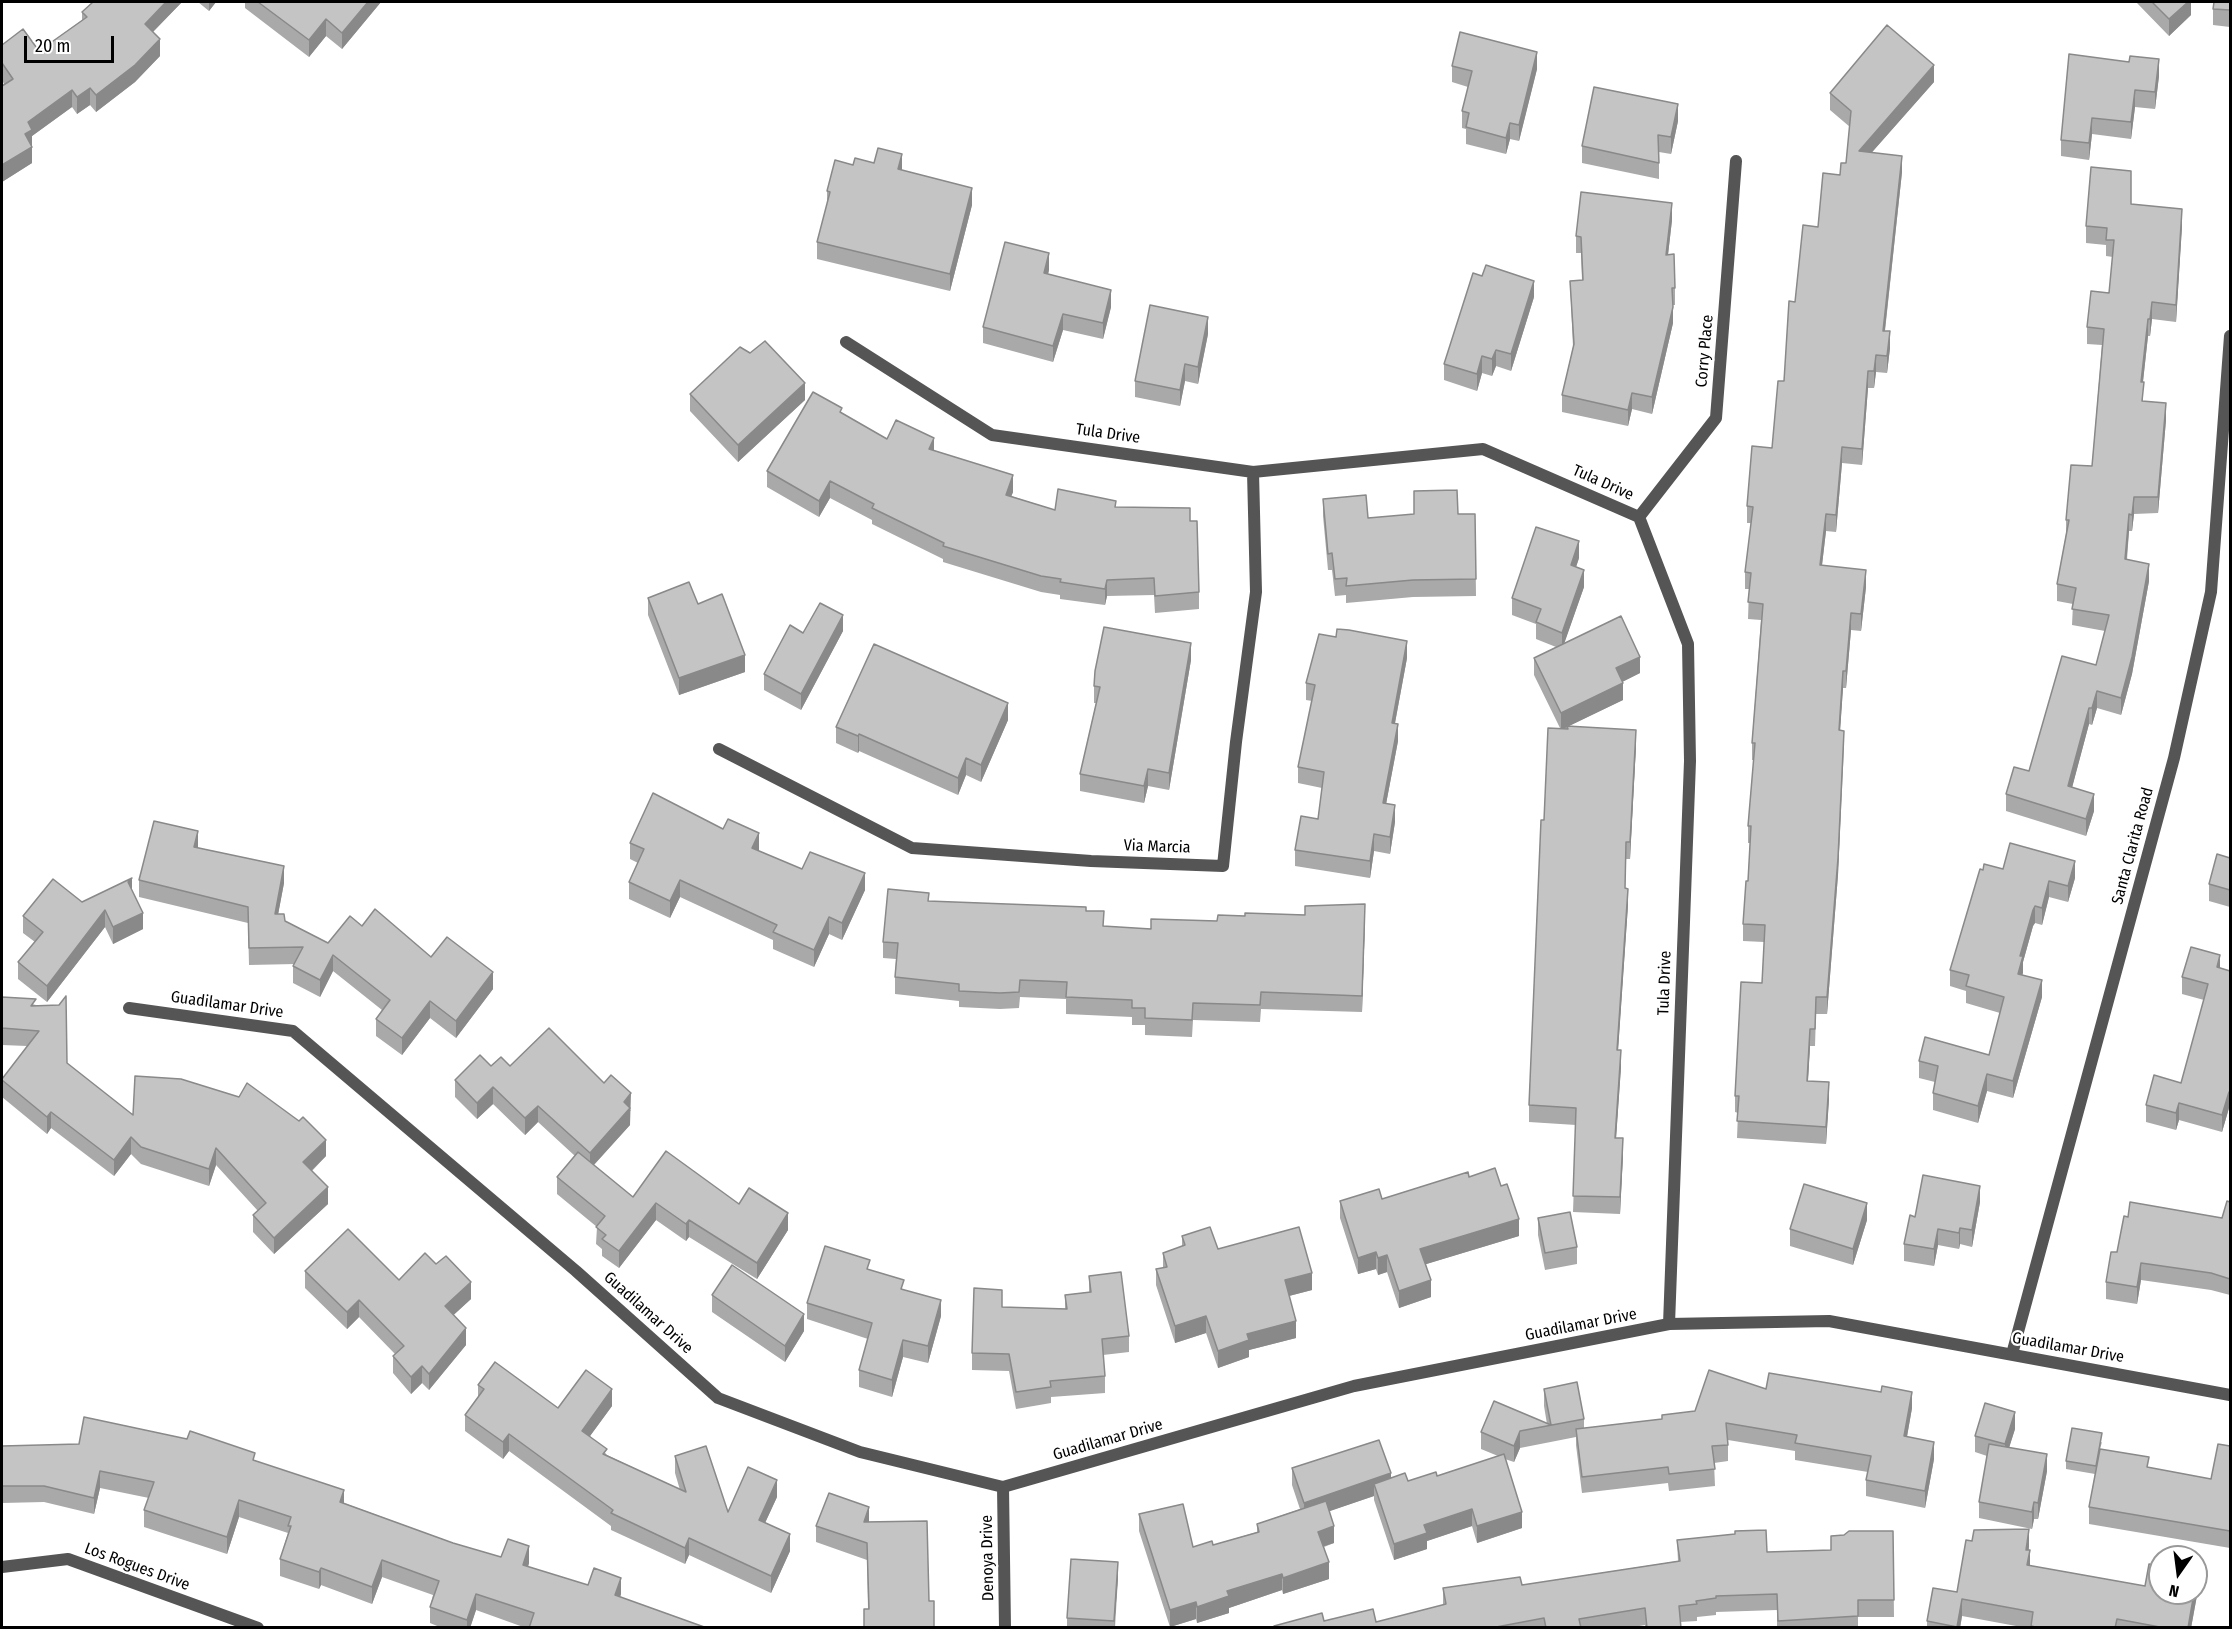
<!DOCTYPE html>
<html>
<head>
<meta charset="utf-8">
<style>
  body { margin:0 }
  #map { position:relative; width:2232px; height:1629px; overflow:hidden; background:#fff; font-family:"Fira Sans Condensed",sans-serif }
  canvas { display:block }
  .frame { position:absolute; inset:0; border:3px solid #000; pointer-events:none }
  .north { position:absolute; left:2148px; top:1545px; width:60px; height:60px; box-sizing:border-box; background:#fff; border:2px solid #999; border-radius:50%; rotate:194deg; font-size:16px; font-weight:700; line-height:24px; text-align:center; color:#000 }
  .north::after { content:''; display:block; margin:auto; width:21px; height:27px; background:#000; clip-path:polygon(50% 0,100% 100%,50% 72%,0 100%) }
  .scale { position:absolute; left:24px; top:36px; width:90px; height:27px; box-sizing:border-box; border:3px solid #000; border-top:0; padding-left:8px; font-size:18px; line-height:21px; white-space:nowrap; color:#000; -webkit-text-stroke:4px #fff; paint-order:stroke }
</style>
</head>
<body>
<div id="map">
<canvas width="2232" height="1629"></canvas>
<div class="frame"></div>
<div class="north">N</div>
<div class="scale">20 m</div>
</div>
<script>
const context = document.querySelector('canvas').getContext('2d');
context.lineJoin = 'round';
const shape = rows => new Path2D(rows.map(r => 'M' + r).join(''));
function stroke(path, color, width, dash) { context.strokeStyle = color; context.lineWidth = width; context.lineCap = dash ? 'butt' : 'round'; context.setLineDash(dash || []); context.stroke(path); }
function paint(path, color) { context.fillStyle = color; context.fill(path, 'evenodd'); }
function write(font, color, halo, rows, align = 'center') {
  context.font = font + ' "Fira Sans Condensed",sans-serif'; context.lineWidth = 4.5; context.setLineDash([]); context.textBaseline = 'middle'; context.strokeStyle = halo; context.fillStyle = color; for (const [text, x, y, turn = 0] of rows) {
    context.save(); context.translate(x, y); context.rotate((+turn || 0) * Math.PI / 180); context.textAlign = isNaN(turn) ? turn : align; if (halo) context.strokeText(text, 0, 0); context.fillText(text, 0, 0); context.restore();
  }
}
stroke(shape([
  [846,342,992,435,1253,472,1483,449,1639,517,1688,644,1690,761,1669,1324],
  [1639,517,1716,418,1736,161],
  [719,749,912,848,1091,861,1223,866,1236,742,1256,592,1253,472],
  [129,1008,293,1031,576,1271,718,1398,860,1452,1003,1487,1354,1386,1669,1324,1829,1321,2230,1395],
  [2012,1354,2174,758,2211,592,2230,336],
  [1003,1487,1005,1628],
  [2,1567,68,1559,258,1628]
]), '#555', 12);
paint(shape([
  [182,2,153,32,160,56,135,82,96,112,90,105,77,114,72,107,32,136,32,163,2,182,2,86,4,84,2,80,2,45,39,51,82,20,82,12],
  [198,2,216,2,209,11],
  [245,2,381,2,342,49,326,36,309,57,245,8],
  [2136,2,2191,2,2191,15,2169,36],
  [2230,2,2230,27,2213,25,2213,9],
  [2069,54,2159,76,2155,109,2135,107,2131,139,2092,134,2089,160,2061,156,2061,140],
  [1452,66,1537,69,1519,141,1510,139,1506,154,1466,144,1466,129,1462,128,1462,111,1468,87,1452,82],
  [1934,82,1872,152,1902,172,1885,331,1890,348,1887,373,1876,372,1874,388,1868,388,1862,465,1842,463,1836,532,1826,531,1822,565,1866,587,1861,631,1851,630,1846,688,1843,688,1840,730,1844,747,1838,875,1827,1014,1816,1014,1815,1046,1810,1046,1808,1081,1829,1099,1826,1144,1737,1138,1738,1113,1735,1112,1735,1096,1762,983,1764,942,1743,941,1743,924,1748,881,1750,843,1748,843,1748,826,1754,760,1752,760,1752,743,1761,620,1748,619,1749,589,1745,589,1745,572,1751,523,1747,523,1747,506,1772,448,1784,381,1795,302,1818,227,1846,163,1850,127,1830,110,1830,93],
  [1678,121,1671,154,1659,152,1659,179,1582,163,1582,146],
  [874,163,902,170,972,205,950,291,817,259,817,242,827,204,827,191,853,165],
  [2131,204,2182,226,2176,322,2152,319,2150,336,2148,336,2143,382,2143,401,2166,420,2158,513,2134,514,2132,531,2129,531,2127,560,2149,581,2132,674,2121,715,2097,708,2092,725,2089,724,2072,787,2094,811,2086,836,2006,811,2006,794,2029,771,2096,665,2105,631,2072,625,2073,604,2057,601,2057,584,2066,534,2066,520,2092,466,2102,345,2087,344,2087,327,2109,293,2113,257,2106,256,2106,245,2086,243,2086,226],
  [1672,220,1668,255,1675,288,1675,305,1673,305,1673,323,1652,414,1632,409,1628,426,1562,412,1562,395,1573,347,1570,281,1582,280,1581,253,1576,253,1576,236],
  [1049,270,1048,274,1111,307,1103,339,1063,330,1053,362,983,343,983,327],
  [1534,297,1511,371,1496,366,1492,376,1482,373,1477,391,1444,380,1444,364],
  [1208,334,1198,384,1185,381,1180,406,1135,397,1135,381],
  [690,394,805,400,738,462,690,411],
  [842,413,887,439,934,450,1013,492,1011,496,1055,510,1116,507,1190,521,1199,592,1199,609,1155,613,1154,595,1107,596,1105,605,1060,599,1060,595,1041,592,943,562,943,559,872,524,872,520,830,498,819,517,767,487,767,471],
  [1323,499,1368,518,1475,514,1476,596,1413,597,1346,603,1346,595,1335,596,1332,570,1328,570,1323,516],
  [1579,558,1576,567,1584,587,1564,643,1640,673,1622,682,1623,700,1568,726,1636,746,1630,859,1626,859,1625,888,1628,905,1618,1050,1621,1067,1616,1138,1623,1155,1620,1214,1573,1212,1576,1125,1529,1122,1529,1105,1544,820,1560,728,1534,675,1534,658,1556,647,1536,639,1536,624,1512,615,1512,598],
  [648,598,698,604,745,672,679,695,648,615],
  [843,631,801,710,764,690,764,674,803,633],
  [1407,658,1395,723,1398,741,1386,804,1395,822,1390,854,1374,851,1370,878,1295,866,1295,850,1318,819,1322,788,1298,783,1298,767,1312,701,1306,700,1306,683],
  [1191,660,1169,790,1148,786,1144,803,1080,791,1080,774,1096,703,1094,703,1094,686],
  [1008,720,981,782,966,775,958,795,859,751,858,753,836,743,836,727],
  [630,843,759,850,758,851,802,869,865,890,842,940,829,934,814,967,773,949,773,940,680,897,670,918,629,899,629,882,638,863,630,859],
  [198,848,284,883,278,914,285,921,328,943,362,926,431,957,493,989,456,1038,430,1018,402,1055,376,1036,376,1019,382,1010,333,971,320,997,293,983,293,966,295,964,249,965,248,923,139,897,139,880],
  [2230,858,2230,907,2209,901,2209,884],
  [1983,870,2075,878,2068,902,2049,897,2042,925,2035,923,2033,926,2023,962,2022,975,2042,997,2013,1098,1987,1091,1978,1123,1933,1110,1933,1093,1935,1082,1919,1078,1919,1061,1989,1055,2000,1013,1966,1003,1966,991,1950,986,1950,970],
  [132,890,143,929,113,944,105,927,47,1002,18,979,18,962,35,942,23,933,23,916],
  [929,901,1086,911,1104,926,1151,929,1217,921,1365,920,1362,1012,1261,1009,1260,1022,1193,1020,1192,1037,1145,1035,1145,1025,1132,1025,1132,1017,1066,1014,1066,999,1020,997,1019,1008,1000,1009,959,1007,959,1001,895,994,895,977,896,959,883,958,883,942],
  [2220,968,2230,971,2230,1109,2229,1108,2222,1132,2179,1120,2176,1130,2146,1122,2146,1105,2181,1083,2204,1000,2182,994,2182,977],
  [2,997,36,1005,67,1063,133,1115,326,1156,312,1171,328,1204,274,1254,253,1232,253,1215,258,1211,216,1165,209,1186,141,1164,131,1154,114,1176,51,1128,47,1134,2,1097,2,1079,27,1046,2,1045],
  [491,1066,510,1066,631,1110,630,1111,630,1125,594,1165,633,1197,739,1204,788,1230,757,1279,689,1237,686,1241,656,1220,619,1268,602,1256,602,1249,596,1244,597,1227,557,1194,557,1177,575,1156,538,1122,525,1135,493,1104,477,1119,455,1097,455,1080],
  [1469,1177,1519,1236,1426,1264,1431,1297,1399,1308,1387,1272,1378,1275,1376,1269,1358,1274,1340,1218,1340,1201,1382,1199],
  [1980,1202,1972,1247,1960,1244,1959,1249,1938,1245,1934,1266,1904,1261,1904,1244,1915,1217],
  [2230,1202,2230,1295,2211,1290,2141,1280,2137,1304,2106,1299,2106,1282,2117,1252,2222,1218],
  [1538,1218,1577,1247,1577,1264,1545,1270,1538,1235],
  [1867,1220,1853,1265,1790,1246,1790,1229],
  [1182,1236,1218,1249,1312,1290,1289,1296,1296,1338,1249,1350,1249,1357,1218,1368,1206,1333,1175,1343,1156,1285,1156,1269,1163,1268,1163,1253,1182,1246],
  [870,1270,904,1290,941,1316,928,1363,903,1357,892,1397,859,1387,859,1370,868,1339,807,1319,807,1303],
  [305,1271,399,1280,471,1299,453,1315,466,1345,429,1390,422,1383,411,1394,393,1373,393,1356,395,1354,359,1317,347,1329,305,1288],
  [1089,1276,1129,1336,1129,1352,1103,1355,1105,1376,1105,1393,1051,1397,1051,1403,1016,1409,1009,1371,972,1370,972,1353,1002,1307,1065,1309,1065,1295,1089,1292],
  [712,1295,804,1331,785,1362,712,1312],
  [478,1385,558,1408,612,1406,590,1436,607,1455,680,1490,675,1473,675,1456,728,1512,777,1497,765,1523,790,1551,771,1593,689,1555,685,1564,611,1530,611,1526,509,1451,503,1459,465,1431,465,1415,478,1397],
  [1544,1389,1584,1419,1584,1428,1662,1419,1695,1411,1766,1389,1912,1408,1907,1437,1934,1459,1925,1508,1866,1496,1866,1480,1868,1472,1795,1460,1795,1451,1728,1440,1728,1461,1714,1463,1715,1486,1669,1491,1668,1483,1582,1493,1576,1445,1576,1437,1520,1448,1514,1462,1505,1459,1522,1528,1477,1543,1472,1526,1427,1541,1427,1549,1394,1560,1374,1500,1374,1496,1329,1511,1334,1543,1324,1547,1329,1579,1283,1594,1282,1590,1229,1608,1229,1613,1197,1623,1196,1619,1170,1627,1139,1531,1139,1514,1193,1547,1213,1545,1257,1532,1257,1524,1300,1509,1292,1485,1292,1468,1391,1478,1408,1481,1437,1476,1498,1456,1481,1449,1481,1432,1547,1424,1544,1406],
  [2015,1429,2009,1447,2047,1471,2038,1519,2034,1519,2032,1529,1979,1518,1979,1502,1987,1456,1975,1452,1975,1436],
  [2102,1442,2100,1449,2149,1468,2211,1479,2230,1446,2230,1548,2089,1524,2089,1507,2095,1474,2066,1469,2066,1461],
  [2,1446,255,1461,344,1503,453,1543,501,1557,529,1563,528,1567,588,1585,621,1594,620,1597,707,1628,526,1628,476,1610,470,1628,442,1628,430,1623,430,1607,433,1595,382,1577,372,1604,321,1585,319,1589,280,1576,280,1559,288,1533,239,1517,227,1554,144,1527,144,1510,149,1498,100,1488,94,1514,44,1502,2,1503],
  [927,1521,868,1609,867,1560,816,1542,816,1526,869,1522],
  [1893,1531,1894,1617,1858,1617,1858,1628,1777,1628,1777,1610,1716,1612,1716,1615,1697,1617,1697,1621,1680,1622,1681,1628,1645,1628,1645,1625,1628,1628,1274,1628,1324,1621,1376,1622,1443,1605,1443,1588,1522,1585,1678,1561,1677,1540,1767,1552,1831,1550,1844,1535],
  [1972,1541,2029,1546,2029,1550,2030,1566,2145,1586,2198,1590,2191,1628,2027,1628,1962,1616,1960,1628,1927,1628,1927,1621,1957,1592],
  [1118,1578,1115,1628,1067,1628,1067,1618]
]), '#a9a9a9');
paint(shape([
  [166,2,182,2,145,40,145,24],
  [209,2,216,2,209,11],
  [368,2,381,2,342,49,342,33],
  [2188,2,2191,2,2191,15,2169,36,2169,19],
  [326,19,326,36,309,57,309,40],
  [160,39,160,56,135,82,96,112,96,95],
  [1537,52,1537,69,1519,141,1519,125],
  [2159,59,2159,76,2155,109,2155,92],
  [1934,65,1934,82,1859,167,1859,151],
  [90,88,90,105,77,114,77,97],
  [72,90,72,107,32,136,32,147,25,134,28,122],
  [2135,90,2135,107,2131,139,2131,122],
  [1678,104,1678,121,1671,154,1671,137],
  [2092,118,2092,134,2089,160,2089,143],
  [1510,123,1510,139,1506,154,1506,138],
  [32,147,32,163,2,182,2,165],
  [902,154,902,171,898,169],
  [1902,156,1902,172,1883,347,1883,331],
  [972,188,972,205,950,291,950,274],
  [1672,203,1672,220,1666,272,1666,255],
  [2182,209,2182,226,2176,322,2176,305],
  [1049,253,1049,270,1044,290,1044,273],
  [1534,281,1534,297,1511,371,1511,354],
  [1111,290,1111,307,1103,339,1103,323],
  [2152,302,2152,319,2150,336,2150,319],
  [1673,307,1673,323,1652,414,1652,397],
  [1063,314,1063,330,1053,362,1053,346],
  [1208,317,1208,334,1198,384,1198,367],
  [2148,319,2148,336,2141,399,2141,382],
  [1890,331,1890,348,1887,373,1887,356],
  [1496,350,1496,366,1492,376,1492,359],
  [1876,355,1876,372,1874,388,1874,371],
  [1482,356,1482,373,1477,391,1477,374],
  [1185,364,1185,381,1180,406,1180,390],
  [1868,371,1868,388,1862,465,1862,449],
  [805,383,805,400,738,462,738,445],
  [1632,393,1632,409,1628,426,1628,410],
  [2166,403,2166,420,2158,513,2158,497],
  [934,438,934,455,929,449],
  [1842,447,1842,463,1836,532,1836,515],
  [1013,475,1013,492,1006,511,1006,495],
  [830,481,830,498,819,517,819,501],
  [2134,497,2134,514,2132,531,2132,515],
  [1826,514,1826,531,1820,582,1820,565],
  [2129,514,2129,531,2125,576,2125,559],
  [1579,541,1579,558,1571,582,1571,565],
  [2149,564,2149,581,2132,674,2121,715,2121,698],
  [1584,570,1584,587,1562,650,1562,633],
  [1866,570,1866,587,1861,631,1861,614],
  [1107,580,1107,596,1105,605,1105,589],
  [1851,613,1851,630,1846,688,1846,671],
  [843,615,843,631,801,710,801,694],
  [1407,641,1407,658,1392,739,1392,723],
  [1191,643,1191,660,1169,790,1169,773],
  [745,655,745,672,679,695,679,678],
  [1640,657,1640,673,1616,685,1616,668],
  [1843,671,1843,688,1839,747,1839,730],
  [1623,683,1623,700,1561,730,1561,713],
  [2097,691,2097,708,2092,725,2092,708],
  [1008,703,1008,720,981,782,981,765],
  [2089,708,2089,724,2068,803,2068,786],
  [1398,724,1398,741,1383,820,1383,803],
  [1636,730,1636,746,1630,859,1630,842],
  [1844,731,1838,875,1827,1014,1827,997],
  [859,734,859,751,858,753,858,736],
  [966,758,966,775,958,795,958,778],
  [1148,769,1148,786,1144,803,1144,786],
  [2094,794,2094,811,2086,836,2086,819],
  [1395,805,1395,822,1390,854,1390,837],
  [198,831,198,848,194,864,194,847],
  [759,833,759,850,752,865,752,848],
  [1374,834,1374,851,1370,878,1370,861],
  [2075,861,2075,878,2068,902,2068,886],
  [284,866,284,883,275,931,275,914],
  [865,873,865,890,842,940,842,923],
  [132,878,132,894,128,882],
  [680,880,680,897,670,918,670,901],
  [2049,881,2049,897,2042,925,2042,908],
  [1628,889,1628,905,1617,1066,1617,1050],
  [1365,904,1365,920,1362,1012,1362,996],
  [2035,906,2035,923,2033,926,2023,962,2023,973,2018,990,2020,956,2033,910],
  [105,910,105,927,47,1002,47,986],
  [143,913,143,929,113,944,113,927],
  [829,917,829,934,814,967,814,950],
  [333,955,333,971,320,997,320,980],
  [2220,955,2220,972,2217,967],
  [493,972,493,989,456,1038,456,1021],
  [2042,980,2042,997,2013,1098,2013,1081],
  [430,1001,430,1018,402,1055,402,1038],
  [1810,1029,1810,1046,1807,1097,1807,1081],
  [1621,1050,1621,1067,1615,1154,1615,1138],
  [1987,1074,1987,1091,1978,1123,1978,1106],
  [1829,1082,1829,1099,1826,1144,1826,1127],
  [493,1087,493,1104,477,1119,477,1103],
  [2229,1092,2229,1108,2222,1132,2222,1115],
  [631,1093,630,1125,590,1169,590,1153,624,1102],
  [2179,1103,2179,1120,2176,1130,2176,1113],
  [538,1106,538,1122,525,1135,525,1118],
  [51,1112,51,1128,47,1134,47,1117],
  [131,1137,131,1154,114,1176,114,1160],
  [1623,1138,1623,1155,1620,1214,1620,1197],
  [326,1140,326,1156,303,1179,303,1162],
  [216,1148,216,1165,209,1186,209,1169],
  [1980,1186,1980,1202,1972,1247,1972,1230],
  [328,1187,328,1204,274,1254,274,1238],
  [656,1203,656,1220,619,1268,619,1251],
  [1867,1203,1867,1220,1853,1265,1853,1249],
  [788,1213,788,1230,757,1279,757,1263],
  [1519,1219,1519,1236,1420,1266,1420,1249],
  [689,1220,689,1237,686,1241,686,1224],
  [1960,1228,1960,1244,1959,1249,1959,1233],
  [1938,1229,1938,1245,1934,1266,1934,1249],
  [1376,1252,1376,1269,1358,1274,1358,1258],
  [1387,1255,1387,1272,1378,1275,1378,1258],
  [2141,1263,2141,1280,2137,1304,2137,1287],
  [1312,1273,1312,1290,1285,1297,1285,1280],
  [1431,1280,1431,1297,1399,1308,1399,1291],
  [471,1282,471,1299,445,1323,445,1306],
  [359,1300,359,1317,347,1329,347,1312],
  [941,1300,941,1316,928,1363,928,1346],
  [804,1314,804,1331,785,1362,785,1346],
  [1206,1316,1206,1333,1175,1343,1175,1326],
  [1296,1321,1296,1338,1249,1350,1249,1357,1218,1368,1218,1351,1247,1334],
  [466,1328,466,1345,429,1390,429,1374],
  [903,1340,903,1357,892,1397,892,1380],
  [422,1366,422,1383,411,1394,411,1377],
  [612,1389,612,1406,582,1447,582,1431],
  [1912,1392,1912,1408,1904,1453,1904,1436],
  [2015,1412,2015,1429,2005,1461,2005,1444],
  [1520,1431,1520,1448,1514,1462,1514,1446],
  [509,1434,509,1451,503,1459,503,1442],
  [1934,1442,1934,1459,1925,1508,1925,1491],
  [2047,1454,2047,1471,2038,1519,2038,1503],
  [100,1471,100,1488,94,1514,94,1498],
  [1391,1473,1391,1490,1374,1484,1374,1496,1304,1520,1304,1503],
  [777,1480,777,1497,759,1536,759,1520],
  [344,1490,344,1507,340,1502],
  [239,1500,239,1517,227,1554,227,1537],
  [2034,1502,2034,1519,2032,1529,2032,1512],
  [869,1507,869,1523,864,1522],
  [1472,1509,1472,1526,1427,1541,1427,1549,1394,1560,1394,1544,1424,1525],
  [1522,1512,1522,1528,1477,1543,1477,1526],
  [1334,1526,1334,1543,1318,1548,1318,1532],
  [2029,1529,2029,1546,2026,1566,2026,1550],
  [790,1534,790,1551,771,1593,771,1576],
  [689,1538,689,1555,685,1564,685,1548],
  [529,1546,529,1563,523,1582,523,1565],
  [2030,1550,2030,1567,2027,1565],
  [382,1560,382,1577,372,1604,372,1587],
  [1118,1562,1118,1578,1114,1628,1114,1621],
  [1329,1562,1329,1579,1283,1594,1283,1578],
  [321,1568,321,1585,319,1589,319,1572],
  [2198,1573,2198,1590,2191,1628,2188,1628,2194,1593,2196,1593,2196,1583],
  [1282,1574,1282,1590,1229,1608,1229,1613,1197,1623,1197,1607,1227,1591],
  [621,1578,621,1594,615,1612,615,1595],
  [476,1594,476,1610,470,1628,467,1628,467,1620],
  [1962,1599,1962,1616,1960,1628,1957,1628],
  [1196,1602,1196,1619,1170,1627,1170,1610]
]), '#898989');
const building = shape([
  [93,2,166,2,145,24,160,39,135,65,96,95,90,88,77,97,72,90,28,122,32,130,25,134,32,147,2,165,2,86,13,79,2,63,2,45,23,29,39,51,87,17,82,12,93,2],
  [258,2,368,2,342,33,326,19,309,40,258,2],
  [2152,2,2188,2,2169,19,2152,2],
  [2214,2,2230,2,2230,10,2213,9,2214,2],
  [1887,25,1934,65,1859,151,1902,156,1883,331,1890,331,1887,356,1876,355,1874,371,1868,371,1862,449,1842,447,1836,515,1826,514,1820,565,1866,570,1861,614,1851,613,1846,671,1843,671,1839,730,1844,731,1838,858,1827,997,1816,997,1815,1029,1810,1029,1807,1081,1829,1082,1826,1127,1737,1121,1739,1096,1735,1096,1741,982,1762,983,1765,925,1743,924,1746,881,1748,881,1751,826,1748,826,1755,743,1752,743,1763,604,1748,602,1751,573,1745,572,1753,507,1747,506,1752,446,1772,448,1778,381,1784,381,1789,301,1795,302,1803,225,1818,227,1823,173,1840,175,1841,163,1846,163,1851,111,1830,93,1887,25],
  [1460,32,1537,52,1519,125,1510,123,1506,138,1466,127,1469,113,1462,111,1472,71,1452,66,1460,32],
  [2069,54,2129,62,2130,56,2159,59,2155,92,2135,90,2131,122,2092,118,2089,143,2061,140,2069,54],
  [1594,87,1678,104,1671,137,1658,135,1659,163,1582,146,1594,87],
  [878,148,902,154,898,169,972,188,950,274,817,242,830,192,827,191,835,160,853,165,855,158,874,163,878,148],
  [2091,167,2131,171,2131,204,2182,209,2176,305,2152,302,2150,319,2148,319,2141,382,2144,382,2142,401,2166,403,2158,497,2134,497,2132,515,2129,514,2125,559,2149,564,2132,657,2121,698,2097,691,2092,708,2089,708,2068,786,2094,794,2086,819,2006,794,2014,767,2029,771,2062,656,2096,665,2109,615,2072,609,2076,588,2057,584,2069,520,2066,520,2071,465,2092,466,2104,329,2087,327,2091,291,2109,293,2114,240,2106,240,2107,228,2086,226,2091,167],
  [1581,192,1672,203,1666,255,1674,254,1675,288,1672,288,1673,307,1652,397,1632,393,1628,410,1562,395,1574,344,1570,281,1583,280,1581,237,1576,236,1581,192],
  [1005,242,1049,253,1044,273,1111,290,1103,323,1063,314,1053,346,983,327,1005,242],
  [1486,265,1534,281,1511,354,1496,350,1492,359,1482,356,1477,374,1444,364,1473,273,1482,276,1486,265],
  [1150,305,1208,317,1198,367,1185,364,1180,390,1135,381,1150,305],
  [765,341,805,383,738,445,690,394,740,347,750,353,765,341],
  [813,392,842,408,840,412,887,439,896,420,934,438,929,449,1013,475,1006,495,1055,510,1058,489,1116,501,1115,507,1190,508,1190,521,1197,521,1199,592,1155,596,1154,578,1107,580,1105,589,1060,582,1061,579,1041,576,943,546,944,543,872,508,874,504,830,481,819,501,767,471,813,392],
  [1457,490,1458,514,1475,514,1476,579,1413,580,1346,586,1347,578,1335,579,1332,553,1328,554,1323,499,1366,495,1368,518,1414,514,1414,491,1457,490],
  [1536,527,1579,541,1571,565,1584,570,1562,633,1536,622,1541,609,1512,598,1536,527],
  [689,582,698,604,722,594,745,655,679,678,648,598,689,582],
  [820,603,843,615,801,694,764,674,790,625,803,633,820,603],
  [1621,616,1640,657,1616,668,1623,683,1561,713,1534,658,1621,616],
  [1104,627,1191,643,1169,773,1148,769,1144,786,1080,774,1100,687,1094,686,1095,671,1104,627],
  [1337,629,1349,630,1407,641,1392,723,1398,724,1383,803,1395,805,1390,837,1374,834,1370,861,1295,850,1301,816,1318,819,1324,772,1298,767,1315,685,1306,683,1319,634,1336,637,1337,629],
  [874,644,1008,703,981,765,966,758,958,778,859,734,858,736,836,727,874,644],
  [1567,726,1636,730,1630,842,1626,842,1625,888,1628,889,1617,1050,1621,1050,1615,1138,1623,1138,1620,1197,1573,1196,1576,1108,1529,1105,1541,820,1544,820,1548,728,1568,729,1567,726],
  [653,793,723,829,728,819,759,833,752,848,802,869,810,852,865,873,842,923,829,917,814,950,773,932,777,925,680,880,670,901,629,882,644,849,630,843,653,793],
  [154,821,198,831,194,847,284,866,275,914,284,914,285,921,328,943,350,916,362,926,375,909,431,957,447,937,493,972,456,1021,430,1001,402,1038,376,1019,390,1000,333,955,320,980,293,966,303,947,249,948,248,907,139,880,154,821],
  [2010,843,2075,861,2068,886,2049,881,2042,908,2035,906,2033,910,2020,956,2023,956,2018,974,2042,980,2013,1081,1987,1074,1978,1106,1933,1093,1938,1066,1919,1061,1925,1037,1989,1055,2004,997,1966,986,1969,975,1950,970,1980,869,1983,870,1984,864,2003,869,2010,843],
  [2217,854,2230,858,2230,890,2209,884,2217,854],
  [132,878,128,882,143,913,113,927,105,910,47,986,18,962,43,932,23,916,53,879,82,902,132,878],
  [888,889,929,893,928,901,1086,907,1086,911,1104,911,1103,926,1151,929,1151,919,1217,921,1218,915,1245,916,1245,913,1305,915,1305,906,1365,904,1362,996,1261,992,1260,1005,1193,1003,1192,1020,1145,1018,1145,1008,1132,1008,1132,1000,1066,997,1067,982,1020,980,1019,992,1000,993,959,991,959,984,895,977,898,943,883,942,888,889],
  [2191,947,2220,955,2217,967,2230,971,2230,1092,2229,1092,2222,1115,2179,1103,2176,1113,2146,1105,2154,1075,2181,1083,2208,984,2182,977,2191,947],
  [66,996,67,1063,133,1115,135,1076,181,1079,239,1097,247,1083,299,1121,303,1117,326,1140,303,1162,328,1187,274,1238,253,1215,266,1203,216,1148,209,1169,141,1147,131,1137,114,1160,51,1112,47,1117,2,1080,2,1079,39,1031,2,1028,2,997,36,999,31,1006,59,1005,66,996],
  [549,1028,604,1083,611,1075,631,1093,624,1102,630,1108,590,1153,538,1106,525,1118,493,1087,477,1103,455,1080,480,1055,491,1066,501,1057,510,1066,549,1028],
  [666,1151,739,1204,749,1188,788,1213,757,1263,689,1220,686,1224,656,1203,619,1251,602,1239,606,1235,596,1227,605,1216,557,1177,578,1152,633,1197,666,1151],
  [1495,1168,1501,1186,1507,1184,1519,1219,1420,1249,1431,1280,1399,1291,1387,1255,1378,1258,1376,1252,1358,1258,1340,1201,1379,1189,1382,1199,1468,1172,1469,1177,1495,1168],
  [1923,1175,1980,1186,1972,1230,1960,1228,1959,1233,1938,1229,1934,1249,1904,1244,1910,1215,1915,1217,1923,1175],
  [1804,1184,1867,1203,1853,1249,1790,1229,1804,1184],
  [2227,1201,2230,1202,2230,1279,2211,1273,2141,1263,2137,1287,2106,1282,2111,1252,2117,1252,2124,1216,2128,1217,2130,1202,2222,1218,2227,1201],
  [1570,1212,1577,1247,1545,1253,1538,1218,1570,1212],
  [1210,1227,1218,1249,1299,1227,1312,1273,1285,1280,1296,1321,1247,1334,1249,1340,1218,1351,1206,1316,1175,1326,1156,1269,1167,1267,1163,1253,1185,1245,1182,1236,1210,1227],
  [348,1229,399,1280,425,1253,436,1264,446,1256,471,1282,445,1306,466,1328,429,1374,422,1366,411,1377,393,1356,404,1346,359,1300,347,1312,305,1271,348,1229],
  [825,1246,870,1260,867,1269,904,1280,901,1289,941,1300,928,1346,903,1340,892,1380,859,1370,872,1323,807,1303,825,1246],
  [732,1265,804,1314,785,1346,712,1295,732,1265],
  [1121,1272,1129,1336,1102,1339,1105,1376,1050,1381,1051,1387,1016,1392,1009,1354,972,1353,974,1288,1002,1290,1002,1307,1067,1309,1065,1295,1091,1292,1089,1276,1121,1272],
  [495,1362,558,1408,586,1370,612,1389,582,1431,607,1449,603,1454,686,1492,675,1456,706,1446,728,1512,748,1467,777,1480,759,1520,790,1534,771,1576,689,1538,685,1548,611,1513,613,1510,509,1434,503,1442,465,1415,484,1389,478,1385,495,1362],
  [1709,1370,1766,1389,1769,1373,1881,1392,1882,1386,1912,1392,1904,1436,1934,1442,1925,1491,1866,1480,1871,1456,1795,1443,1797,1435,1726,1423,1728,1445,1712,1446,1715,1469,1669,1474,1668,1467,1582,1477,1576,1429,1662,1419,1662,1415,1695,1411,1709,1370],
  [1577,1382,1584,1419,1520,1431,1514,1446,1481,1432,1494,1401,1551,1425,1544,1389,1577,1382],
  [1985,1403,2015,1412,2005,1444,1975,1436,1985,1403],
  [84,1417,187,1439,190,1431,255,1453,253,1460,344,1490,340,1502,453,1543,501,1557,508,1539,529,1546,523,1565,588,1585,594,1568,621,1578,615,1595,707,1628,567,1628,564,1627,564,1628,529,1628,534,1613,476,1594,467,1620,430,1607,439,1581,382,1560,372,1587,321,1568,319,1572,280,1559,291,1526,288,1526,291,1517,239,1500,227,1537,144,1510,154,1482,100,1471,94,1498,44,1486,2,1486,2,1446,79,1444,84,1417],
  [2072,1428,2102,1433,2096,1466,2066,1461,2072,1428],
  [1379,1440,1391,1473,1304,1503,1292,1468,1379,1440],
  [1989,1444,2047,1454,2038,1503,2034,1502,2032,1512,1979,1502,1989,1444],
  [2218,1444,2230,1446,2230,1531,2089,1507,2100,1449,2149,1457,2147,1467,2211,1479,2218,1444],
  [1504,1454,1522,1512,1477,1526,1472,1509,1424,1525,1427,1533,1394,1544,1374,1484,1405,1473,1408,1481,1436,1472,1437,1476,1504,1454],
  [829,1493,869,1507,864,1522,927,1521,929,1601,934,1601,934,1628,864,1628,864,1609,869,1609,867,1543,816,1526,829,1493],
  [1326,1501,1334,1526,1318,1532,1329,1562,1283,1578,1282,1574,1227,1591,1229,1596,1197,1607,1196,1602,1170,1610,1139,1514,1183,1504,1193,1547,1212,1541,1213,1545,1259,1532,1257,1524,1326,1501],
  [2029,1529,2026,1550,2030,1550,2027,1565,2145,1586,2149,1564,2160,1566,2160,1593,2194,1593,2188,1628,2165,1628,2117,1619,2115,1628,2040,1628,2031,1626,2033,1612,1962,1599,1957,1627,1927,1621,1933,1588,1957,1592,1966,1540,1972,1541,1974,1530,2029,1529],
  [1766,1530,1767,1552,1831,1550,1831,1536,1844,1535,1849,1531,1893,1531,1894,1600,1858,1600,1858,1616,1778,1621,1777,1594,1716,1596,1716,1598,1696,1601,1697,1604,1679,1606,1681,1628,1647,1628,1645,1608,1579,1619,1581,1628,1546,1628,1544,1618,1491,1628,1274,1628,1274,1626,1322,1613,1324,1621,1373,1609,1376,1622,1446,1604,1443,1588,1520,1577,1522,1585,1680,1561,1677,1540,1735,1534,1735,1531,1766,1530],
  [1071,1559,1118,1562,1114,1621,1067,1618,1071,1559]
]);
paint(building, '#c4c4c4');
stroke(building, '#898989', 1.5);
write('16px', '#000', '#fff', [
  ["Corry Place",1705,351,-85],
  ["Tula Drive",1108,434,8],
  ["Tula Drive",1603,483,24],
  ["Santa Clarita Road",2133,846,-75],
  ["Via Marcia",1157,847,2],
  ["Tula Drive",1665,983,-88],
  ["Guadilamar Drive",227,1005,8],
  ["Guadilamar Drive",648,1313,42],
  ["Guadilamar Drive",1581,1325,-11],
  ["Guadilamar Drive",2068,1348,10],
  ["Guadilamar Drive",1108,1440,-16],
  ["Denoya Drive",988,1558,-91],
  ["Los Rogues Drive",137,1567,20]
]);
</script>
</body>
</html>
